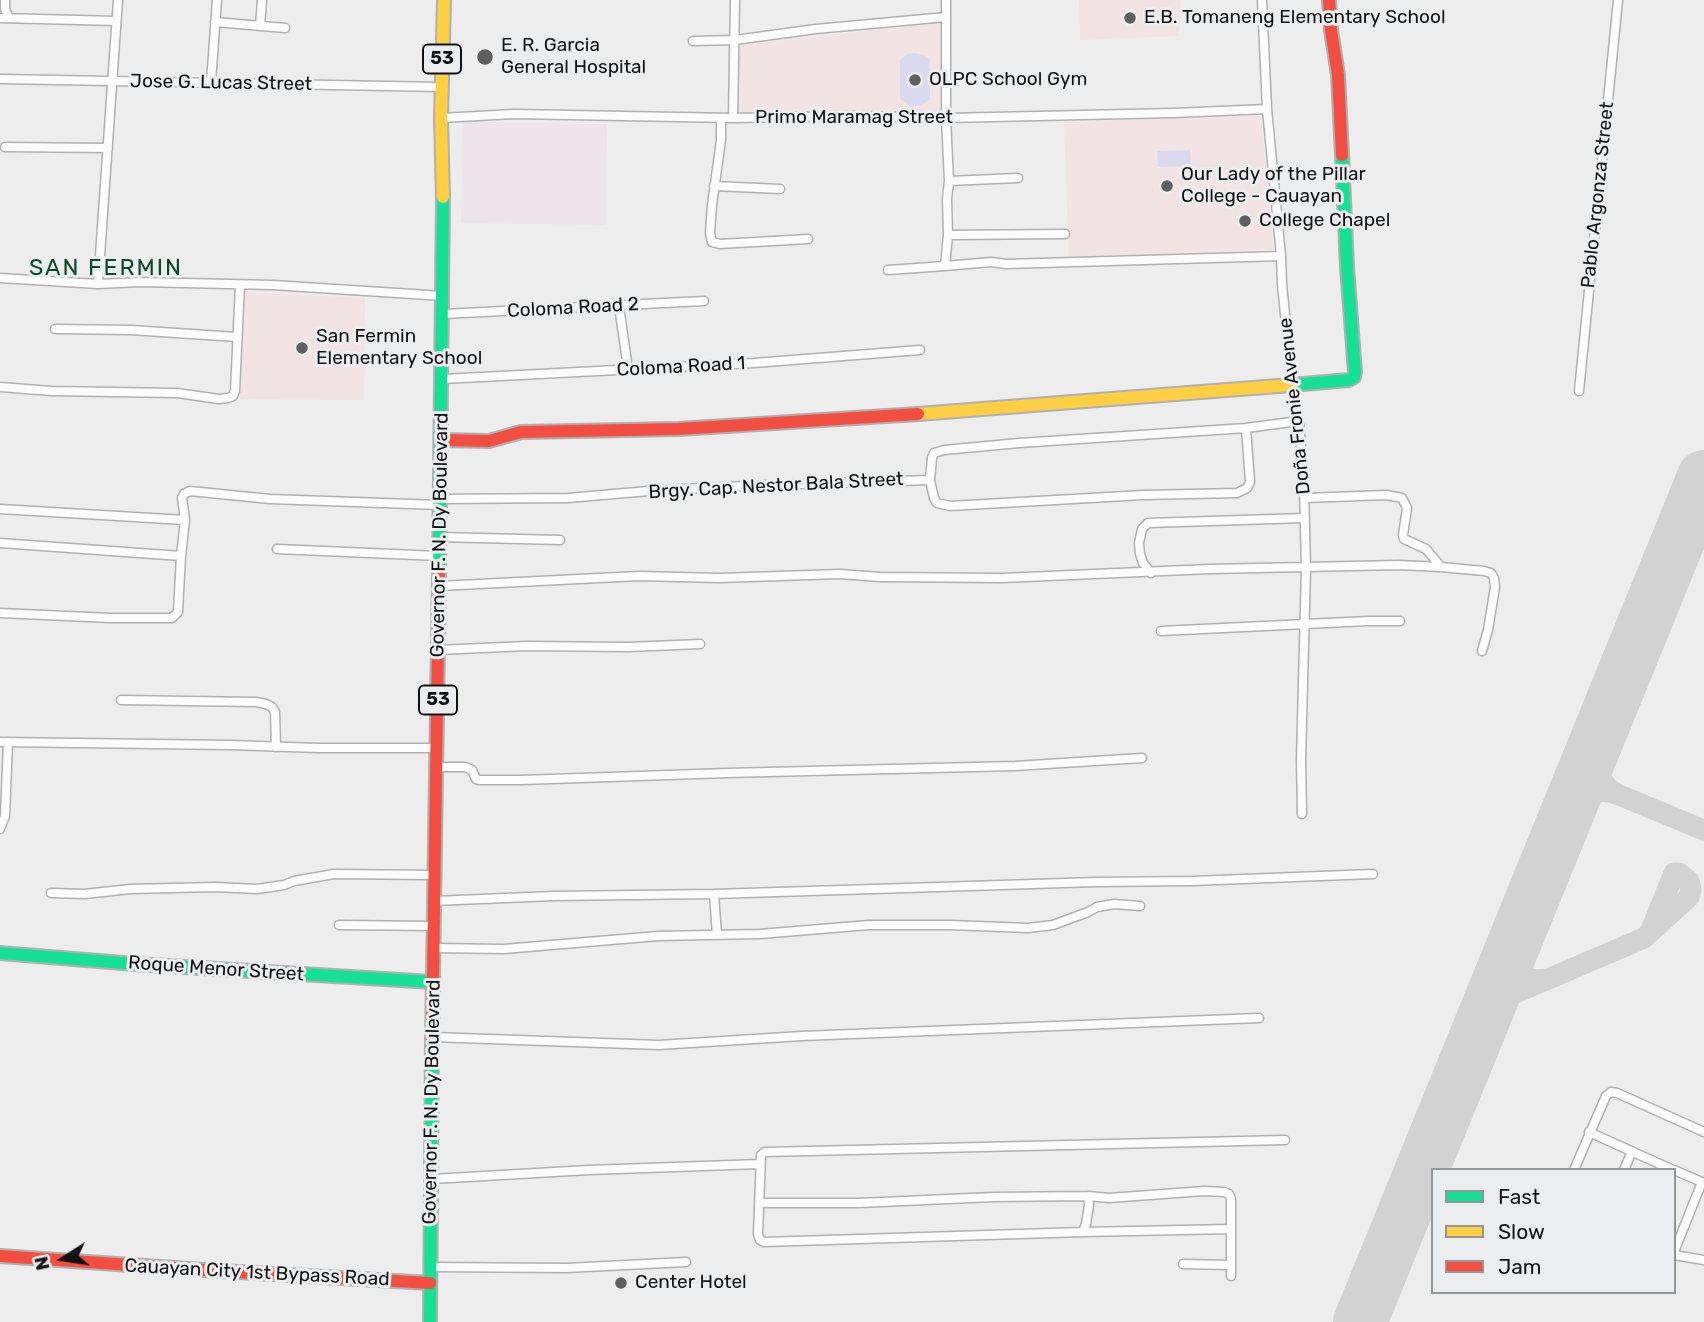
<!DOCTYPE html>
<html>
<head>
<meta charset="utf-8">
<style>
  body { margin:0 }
  #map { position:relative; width:1704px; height:1322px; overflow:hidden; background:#ededed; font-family:Rubik,sans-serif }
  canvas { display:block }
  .legend { position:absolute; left:1431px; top:1168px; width:245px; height:126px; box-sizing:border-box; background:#ecedee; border:2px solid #959596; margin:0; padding:9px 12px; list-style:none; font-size:21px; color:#121212 }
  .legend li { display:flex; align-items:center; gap:14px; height:35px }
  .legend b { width:35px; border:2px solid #959596 }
  .north { position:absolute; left:28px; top:1224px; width:70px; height:70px; -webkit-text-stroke:5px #ecedee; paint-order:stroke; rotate:258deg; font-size:19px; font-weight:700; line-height:28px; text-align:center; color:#121212 }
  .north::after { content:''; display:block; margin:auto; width:24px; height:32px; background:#121212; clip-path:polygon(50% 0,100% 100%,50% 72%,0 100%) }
</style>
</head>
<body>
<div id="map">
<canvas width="1704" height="1322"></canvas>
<ul class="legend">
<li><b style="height:9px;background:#16e098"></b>Fast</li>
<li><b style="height:9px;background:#ffcf43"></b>Slow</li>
<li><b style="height:9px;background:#f24e42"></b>Jam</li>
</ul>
<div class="north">N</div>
</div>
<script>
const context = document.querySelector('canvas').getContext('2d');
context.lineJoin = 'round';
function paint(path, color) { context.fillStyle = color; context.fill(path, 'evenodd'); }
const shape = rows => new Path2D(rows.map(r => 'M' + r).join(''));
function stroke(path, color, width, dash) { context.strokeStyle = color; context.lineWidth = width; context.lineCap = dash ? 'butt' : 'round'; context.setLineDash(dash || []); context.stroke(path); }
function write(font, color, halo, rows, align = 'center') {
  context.font = font + ' Rubik,sans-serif'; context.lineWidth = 6; context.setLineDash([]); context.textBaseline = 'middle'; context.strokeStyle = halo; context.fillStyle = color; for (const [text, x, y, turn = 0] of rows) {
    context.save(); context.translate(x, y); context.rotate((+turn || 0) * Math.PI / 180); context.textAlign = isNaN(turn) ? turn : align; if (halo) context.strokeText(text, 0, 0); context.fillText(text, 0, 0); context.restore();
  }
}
paint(shape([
  [463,122,607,124,606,225,461,223]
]), '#eee4ec');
paint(shape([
  [1079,0,1181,0,1179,36,1080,40],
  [941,23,942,108,938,112,823,112,819,107,807,109,803,113,737,113,737,45],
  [1261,115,1273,249,1069,262,1064,122],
  [243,292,365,298,364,400,238,399]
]), '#f2e3e5');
paint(shape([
  [915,53,924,55,930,60,930,99,923,104,922,106,908,106,908,104,900,99,900,60,907,54],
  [1190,150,1191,166,1158,167,1157,151]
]), '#dadaef');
stroke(shape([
  [1600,731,1593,751,1592,761,1594,770,1609,789,1619,795,1704,830],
  [1565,817,1572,807,1578,801,1593,794,1601,791,1609,792,1619,795],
  [1514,944,1509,957,1511,964,1529,978,1536,980,1549,979],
  [1486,1012,1491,1004,1499,1000,1644,938,1689,897,1691,890,1689,881,1679,873,1674,873,1651,930]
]), '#d2d2d2', 21);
stroke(shape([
  [1360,1322,1704,477]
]), '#d2d2d2', 54);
const street = shape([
  [5,0,5,9,9,18],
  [1262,0,1267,109,1281,256,1282,284,1292,384,1299,421,1304,488,1306,568,1301,760,1302,814],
  [0,18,116,21],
  [215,22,285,28],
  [260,26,262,0],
  [693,41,735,40,816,29,946,17],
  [0,79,442,87],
  [211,82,217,0],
  [441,118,514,114,733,118,857,116,946,118,1174,113,1267,109],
  [721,118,721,140,712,205,710,233,712,242,720,244,808,239],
  [733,118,735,0],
  [5,147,108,148],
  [949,181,1018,178],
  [714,186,780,189],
  [948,235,1065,234],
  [945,266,991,262,1006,264,1281,256],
  [888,270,945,266,948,235,947,199,949,181,946,118,946,0],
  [0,278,98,284,141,282,273,285,443,296],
  [98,284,118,0],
  [619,306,628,369],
  [443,314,704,301],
  [55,329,131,330,237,337],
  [442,379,754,363,920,350],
  [0,387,51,391,177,393,219,399,228,398,233,396,235,391,240,285],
  [1579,391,1618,0],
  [930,480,934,498,937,503,950,506,1143,495,1237,493,1247,488,1250,482,1246,428],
  [1305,498,1386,495,1402,498,1407,508,1403,535,1404,539,1426,549,1441,567],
  [439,499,568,498,660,490,768,485,930,480,932,458,934,453,944,450,1019,443,1246,428,1299,421],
  [0,509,185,520],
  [439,537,560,540],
  [0,543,181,556,185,520,182,498,184,494,190,491,270,499,439,505],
  [277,549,439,556],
  [1151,573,1143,563,1140,554,1139,543,1142,529,1148,523,1305,518],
  [439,586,639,576,719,578,840,574,880,577,1002,578,1210,569,1399,565,1441,567,1484,571,1491,573,1494,578,1495,587,1488,630,1482,651],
  [0,613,111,618,172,618,178,612,181,556],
  [1161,631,1368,621,1400,621],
  [438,650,527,646,628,647,700,644],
  [121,700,256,702,266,704,272,707,275,712,276,747],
  [0,742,230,745,318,748,437,748],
  [436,767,465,767,472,770,476,779,479,780,521,780,727,773,1015,766,1142,758],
  [0,829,5,816,8,742],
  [51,893,85,894,130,889,215,887,257,889,284,885,294,881,334,874,434,875],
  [434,901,553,896,714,894],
  [339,925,434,926],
  [717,935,714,894,1097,882,1192,881,1373,874],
  [434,948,504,949,658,936,760,934,869,925,950,925,1028,928,1053,925,1088,912,1097,907,1114,904,1140,906],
  [432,1037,659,1045,802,1036,1259,1018],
  [1589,1132,1673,1170],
  [1574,1170,1606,1096,1611,1092,1617,1093,1704,1132],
  [1624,1170,1632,1151],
  [1674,1170,1704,1183],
  [432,1179,589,1170,760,1164],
  [1088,1196,1089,1205,1086,1224,1083,1232,764,1242,760,1240,758,1234,761,1155,765,1152,1285,1140],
  [760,1203,859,1203,993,1197,1088,1196,1109,1198,1204,1191,1224,1192,1229,1194,1231,1199,1231,1276],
  [1083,1232,1231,1229],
  [1674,1252,1702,1182],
  [1674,1255,1704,1260],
  [1183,1264,1231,1265],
  [430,1267,566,1268,686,1262]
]);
const fast = shape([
  [1291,385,1349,380,1354,377,1355,372,1347,267,1342,155],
  [439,575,443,197],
  [0,953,135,964,433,982],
  [430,1322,432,1043]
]);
const slow = shape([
  [443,197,441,118,444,0],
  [918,414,1291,385]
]);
const jam = shape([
  [1329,0,1331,30,1338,75,1342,155],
  [441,440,489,441,521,432,678,429,918,414],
  [432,1043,439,575],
  [0,1256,203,1270,430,1283]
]);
stroke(street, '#b0b0b1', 11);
stroke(fast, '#b0b0b1', 16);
stroke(slow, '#b0b0b1', 16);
stroke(jam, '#b0b0b1', 16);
stroke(street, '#fcfcfc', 8);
stroke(fast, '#16e098', 12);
stroke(slow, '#ffcf43', 12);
stroke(jam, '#f24e42', 12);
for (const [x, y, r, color] of [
  [1130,18,7,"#5f5f5f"],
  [485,57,9,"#5f5f5f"],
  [915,80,7,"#5f5f5f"],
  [1167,186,7,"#5f5f5f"],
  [1245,221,7,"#5f5f5f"],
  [302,348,7,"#5f5f5f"],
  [621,1283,7,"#5f5f5f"]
]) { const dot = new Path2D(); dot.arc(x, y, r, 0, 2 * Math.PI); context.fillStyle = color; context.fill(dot); stroke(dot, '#ecedee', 2.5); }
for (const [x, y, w] of [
  [442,59,38],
  [438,700,38]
]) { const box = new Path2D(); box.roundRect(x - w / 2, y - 14.5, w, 29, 5); context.fillStyle = '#ecedee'; context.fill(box); stroke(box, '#121212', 2); }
write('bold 18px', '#121212', null, [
  ["53",442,59],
  ["53",438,700]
]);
write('19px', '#121212', '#ecedee', [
  ["E.B. Tomaneng Elementary School",1144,18],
  ["E. R. Garcia",501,46],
  ["General Hospital",501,68],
  ["OLPC School Gym",929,80],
  ["Our Lady of the Pillar",1181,175],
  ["College - Cauayan",1181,197],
  ["College Chapel",1259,221],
  ["San Fermin",316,337],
  ["Elementary School",316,359],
  ["Center Hotel",635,1283]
], 'left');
write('19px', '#121212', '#ecedee', [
  ["Jose G. Lucas Street",221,83,1],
  ["Primo Maramag Street",854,118],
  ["Pablo Argonza Street",1598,195,-84],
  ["Coloma Road 2",573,308,-3],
  ["Coloma Road 1",681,367,-3],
  ["Doña Fronie Avenue",1295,406,-96],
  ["Brgy. Cap. Nestor Bala Street",776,486,-3],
  ["Governor F. N. Dy Boulevard",440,535,-89],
  ["Roque Menor Street",216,969,4],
  ["Governor F. N. Dy Boulevard",432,1102,-89],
  ["Cauayan City 1st Bypass Road",257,1273,3]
]);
context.letterSpacing = '2px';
write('23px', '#094a2d', '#ecedee', [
  ["SAN FERMIN",106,268]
]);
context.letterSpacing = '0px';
</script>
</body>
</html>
